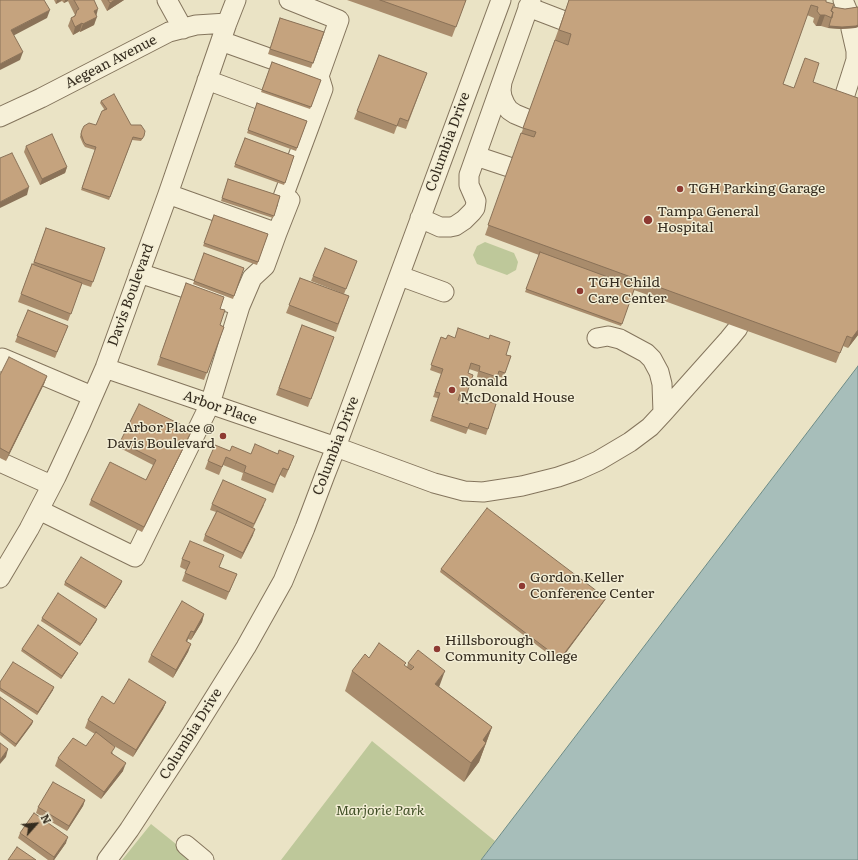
<!DOCTYPE html>
<html>
<head>
<meta charset="utf-8">
<style>
  body { margin:0 }
  #map { position:relative; width:858px; height:860px; overflow:hidden; background:#eae3c5; font-family:Literata,serif }
  canvas { display:block }
  .north { position:absolute; left:16px; top:804px; width:40px; height:40px; -webkit-text-stroke:3px #f2edd4; paint-order:stroke; rotate:63deg; font-size:11px; font-weight:700; line-height:16px; text-align:center; color:#352c1f }
  .north::after { content:''; display:block; margin:auto; width:14px; height:18px; background:#352c1f; clip-path:polygon(50% 0,100% 100%,50% 72%,0 100%) }
</style>
</head>
<body>
<div id="map">
<canvas width="858" height="860"></canvas>
<div class="north">N</div>
</div>
<script>
const context = document.querySelector('canvas').getContext('2d');
context.lineJoin = 'round';
function paint(path, color) { context.fillStyle = color; context.fill(path, 'evenodd'); }
const shape = rows => new Path2D(rows.map(r => 'M' + r).join(''));
function stroke(path, color, width, dash) { context.strokeStyle = color; context.lineWidth = width; context.lineCap = dash ? 'butt' : 'round'; context.setLineDash(dash || []); context.stroke(path); }
function write(font, color, halo, rows, align = 'center') {
  context.font = font + ' Literata,serif'; context.lineWidth = 3; context.setLineDash([]); context.textBaseline = 'middle'; context.strokeStyle = halo; context.fillStyle = color; for (const [text, x, y, turn = 0] of rows) {
    context.save(); context.translate(x, y); context.rotate((+turn || 0) * Math.PI / 180); context.textAlign = isNaN(turn) ? turn : align; if (halo) context.strokeText(text, 0, 0); context.fillText(text, 0, 0); context.restore();
  }
}
paint(shape([
  [485,242,514,253,518,262,516,270,507,275,477,264,473,255,477,246],
  [372,741,495,841,481,860,281,860],
  [151,824,196,860,122,860]
]), '#bec89a');
const water = shape([
  [858,366,858,860,481,860,858,366]
]);
paint(water, '#a7beba');
stroke(water, '#6e8c87', 1);
const minor = shape([
  [167,0,183,29],
  [843,0,848,12],
  [528,7,562,20],
  [221,41,319,76,339,20,289,0],
  [207,80,312,119,283,197,290,200,277,233],
  [502,82,501,90,502,97,505,104,509,110,515,114,527,119],
  [842,104,856,60,856,51,851,29],
  [0,117,41,98,169,32,196,25,227,23],
  [312,119,323,89,319,76],
  [476,156,509,167],
  [168,194,277,233,265,266,252,278,240,306],
  [420,218,440,227,450,227,455,226,464,220,472,212,475,208,476,201,469,185,469,175,531,0],
  [400,276,444,292],
  [597,338,608,336,620,339,646,353,652,359,659,372,662,384,663,413],
  [0,362,2,358,92,396],
  [105,368,336,447,434,483,464,491,483,492,522,486,558,477,578,470,598,461,630,442,650,427,663,413,729,339,738,328],
  [0,462,51,485],
  [39,510,135,557,210,404,240,306,139,273],
  [0,578,29,529,56,477,81,423,105,368,168,194,227,23,236,0],
  [186,845,204,860],
  [107,860,129,830,188,740,246,647,283,581,305,528,325,475,336,447,501,0]
]);
stroke(minor, '#84755d', 21);
stroke(minor, '#f6f0d8', 19);
paint(shape([
  [54,0,94,0,96,15,94,25,80,32,80,31,73,35,68,26,71,18,74,16,75,15,68,1,64,3,62,1,56,4],
  [101,0,124,0,107,11],
  [347,0,466,0,452,37],
  [569,0,826,2,833,7,837,8,845,9,858,7,858,27,855,28,841,29,828,28,821,26,816,26,813,22,814,18,807,15,783,84,794,88,813,82,858,335,848,348,843,346,836,363,634,290,621,326,525,292,539,255,485,235],
  [280,18,324,32,311,68,268,54],
  [379,55,427,73,406,129,397,126,394,134,354,119],
  [272,62,321,80,310,109,261,92],
  [101,101,131,125,144,136,141,141,132,140,109,200,81,190,95,150,85,147,83,144,80,137,81,133,82,130,96,125,104,109,100,103],
  [257,103,307,121,296,151,247,133],
  [245,138,294,156,284,185,234,167],
  [26,146,67,167,65,173,40,185,24,152],
  [228,179,280,196,273,218,221,201],
  [214,215,268,234,257,265,203,246],
  [46,228,105,248,91,287,82,284,68,321,18,302,32,264,33,264],
  [204,253,244,268,233,299,193,284],
  [357,261,344,294,311,281,313,276],
  [300,278,349,296,336,332,286,313],
  [186,283,220,309,220,325,224,327,204,380,157,365],
  [28,310,68,326,55,358,15,342],
  [302,325,334,337,308,407,276,395],
  [441,337,511,356,503,378,497,376,495,383,477,377,478,372,469,369,468,373,473,375,464,402,458,400,468,404,496,404,486,435,468,429,466,434,430,421,438,398,433,397,441,374,430,370],
  [0,375,47,376,44,384,6,461,0,458],
  [190,435,142,532,89,505,91,500,146,480,153,465,118,447,120,442],
  [230,451,251,454,291,464,285,478,280,475,273,493,241,480,243,473,223,465,219,475,205,469,208,461],
  [212,504,264,505,253,528,253,535,241,559,203,541,205,535,216,512,210,510],
  [182,559,219,567,237,574,226,600,182,581,186,570,180,567],
  [441,569,605,600,559,662,440,572],
  [122,581,121,584,105,609,64,585,65,582],
  [204,614,202,622,191,640,188,639,187,642,191,644,188,652,173,678,148,662,151,655],
  [42,618,97,619,96,622,80,646,41,621],
  [22,649,77,655,61,679,21,651],
  [369,658,405,666,407,667,408,663,492,727,479,762,464,782,345,691,352,671],
  [0,682,53,690,37,715,0,691],
  [0,697,33,721,32,724,15,747,0,735],
  [166,702,163,709,133,757,109,743,113,754,123,771,101,799,55,766,58,758,86,746,95,734,85,728,88,720,114,704],
  [85,800,83,806,67,831,36,813,38,807],
  [20,833,66,843,54,860,48,860,18,838]
]), '#a98c6c');
paint(shape([
  [57,0,62,0,56,4],
  [65,0,68,0,68,1,64,3],
  [115,0,124,0,107,11,110,3],
  [98,9,96,17,94,11],
  [50,10,47,18,9,38,11,30],
  [820,15,825,15,821,26,816,26],
  [97,17,94,25,80,32,83,24],
  [82,23,80,31,73,35,75,27],
  [858,25,858,27,855,28,841,29,828,28,829,26],
  [23,52,20,60,0,70,0,64],
  [67,167,65,173,40,185,42,179],
  [29,187,27,195,0,208,0,202],
  [858,330,858,335,848,348,852,338],
  [47,376,44,384,6,461,9,453],
  [192,430,190,435,142,532,144,527],
  [255,529,253,535,241,559,243,553],
  [122,581,121,584,105,609,106,607],
  [606,598,605,600,559,662,560,659],
  [204,614,202,622,191,640,194,632],
  [97,619,96,622,80,646,81,644],
  [191,631,188,639,183,649,186,641],
  [191,644,188,652,173,678,176,670],
  [78,653,77,655,61,679,62,676],
  [445,671,438,690,435,684],
  [54,687,53,690,37,715,38,712],
  [166,702,163,709,133,757,136,750],
  [33,721,32,724,15,747,16,744],
  [492,727,479,762,464,782,471,763,483,740],
  [8,749,6,757,0,764,0,760],
  [126,763,123,771,101,799,104,792],
  [85,800,83,806,67,831,69,826],
  [68,837,66,843,54,860,53,860,54,857]
]), '#8a7258');
const building = shape([
  [0,0,44,0,50,10,11,30,23,52,0,64,0,0],
  [74,0,94,0,98,9,94,11,97,17,83,24,82,23,75,27,71,18,75,16,77,10,79,9,74,0],
  [108,0,115,0,110,3,108,0],
  [380,0,466,0,456,27,380,0],
  [569,0,826,0,826,2,834,4,831,11,833,12,832,18,825,15,820,15,817,11,818,7,811,5,783,84,794,88,805,58,819,63,813,82,858,98,858,330,852,338,847,336,840,353,488,225,521,133,534,137,536,132,523,128,555,40,568,45,571,34,559,30,569,0],
  [833,7,845,9,858,7,858,25,856,26,842,27,829,26,833,12,831,11,833,7],
  [280,18,324,32,313,63,270,49,280,18],
  [379,55,427,73,408,121,400,118,397,126,357,111,379,55],
  [272,62,321,80,311,107,262,90,272,62],
  [114,94,131,125,141,125,145,131,144,136,142,139,133,137,110,197,82,188,96,147,86,144,84,142,81,134,82,130,84,126,89,123,96,125,102,111,107,109,101,101,114,94],
  [257,103,307,121,297,148,248,130,257,103],
  [52,134,67,167,42,179,26,146,52,134],
  [245,138,294,156,285,183,235,164,245,138],
  [12,153,29,187,0,202,0,158,12,153],
  [228,179,280,196,274,216,222,198,228,179],
  [214,215,268,234,258,262,204,243,214,215],
  [46,228,105,248,93,282,34,262,46,228],
  [325,248,357,261,346,289,313,276,325,248],
  [540,252,635,287,622,324,526,289,540,252],
  [204,253,244,268,234,296,194,281,204,253],
  [32,264,82,283,71,314,21,294,32,264],
  [300,278,349,296,338,324,289,305,300,278],
  [186,283,224,297,220,309,225,310,220,325,224,327,207,373,160,357,186,283],
  [28,310,68,326,57,352,17,336,28,310],
  [302,325,334,337,311,399,279,388,302,325],
  [458,328,489,339,490,335,510,342,506,355,511,356,505,373,499,371,497,377,479,371,480,366,471,363,468,373,473,375,466,396,460,394,458,400,468,404,471,395,496,404,488,429,470,423,468,428,432,416,440,393,435,392,443,369,431,365,441,337,446,339,448,335,455,338,458,328],
  [9,357,47,376,9,453,0,448,0,375,9,357],
  [139,404,192,430,144,527,91,500,110,462,146,480,156,460,120,442,139,404],
  [255,444,278,454,279,450,294,456,288,470,283,468,275,485,244,472,246,466,226,457,222,467,208,461,215,445,230,451,232,446,251,454,255,444],
  [223,480,266,499,254,524,212,504,223,480],
  [487,508,606,598,560,659,441,569,487,508],
  [217,511,255,529,243,553,205,535,217,511],
  [190,541,224,555,219,567,237,574,229,592,185,573,190,562,182,559,190,541],
  [81,557,122,581,106,607,65,582,81,557],
  [58,593,97,619,81,644,42,618,58,593],
  [182,601,204,614,194,632,191,631,186,641,191,644,176,670,151,655,182,601],
  [38,625,78,653,62,676,22,649,38,625],
  [379,643,406,663,404,665,411,670,414,667,408,663,418,650,445,671,435,684,492,727,483,740,486,743,471,763,352,671,365,654,369,658,379,643],
  [13,662,54,687,38,712,0,688,0,682,13,662],
  [129,679,166,702,136,750,88,720,102,696,114,704,129,679],
  [0,697,33,721,16,744,0,732,0,697],
  [96,732,115,747,111,753,126,763,104,792,58,758,73,738,86,746,96,732],
  [0,743,8,749,0,760,0,743],
  [53,782,85,800,69,826,38,807,53,782],
  [34,813,68,837,54,857,20,833,34,813],
  [17,847,36,860,8,860,17,847]
]);
paint(building, '#c5a37e');
stroke(building, '#8a7258', 1);
for (const [x, y, r, color] of [
  [680,189,4,"#8e3a32"],
  [648,220,5,"#8e3a32"],
  [580,291,4,"#8e3a32"],
  [452,390,4,"#8e3a32"],
  [223,436,4,"#8e3a32"],
  [522,586,4,"#8e3a32"],
  [437,649,4,"#8e3a32"]
]) { const dot = new Path2D(); dot.arc(x, y, r, 0, 2 * Math.PI); context.fillStyle = color; context.fill(dot); stroke(dot, '#f2edd4', 1.5); }
write('14px', '#352c1f', '#f2edd4', [
  ["Aegean Avenue",111,62,-27],
  ["Columbia Drive",448,142,-70],
  ["Davis Boulevard",131,295,-70],
  ["Arbor Place",220,408,19],
  ["Columbia Drive",336,446,-69],
  ["Columbia Drive",191,734,-58]
]);
write('14px', '#352c1f', '#f2edd4', [
  ["TGH Parking Garage",688,189],
  ["Tampa General",657,212],
  ["Hospital",657,228],
  ["TGH Child",588,283],
  ["Care Center",588,299],
  ["Ronald",460,382],
  ["McDonald House",460,398],
  ["Arbor Place @",215,428,"right"],
  ["Davis Boulevard",215,444,"right"],
  ["Gordon Keller",530,578],
  ["Conference Center",530,594],
  ["Hillsborough",445,641],
  ["Community College",445,657]
], 'left');
write('italic 14px', '#425028', '#f2edd4', [
  ["Marjorie Park",380,811]
]);
</script>
</body>
</html>
